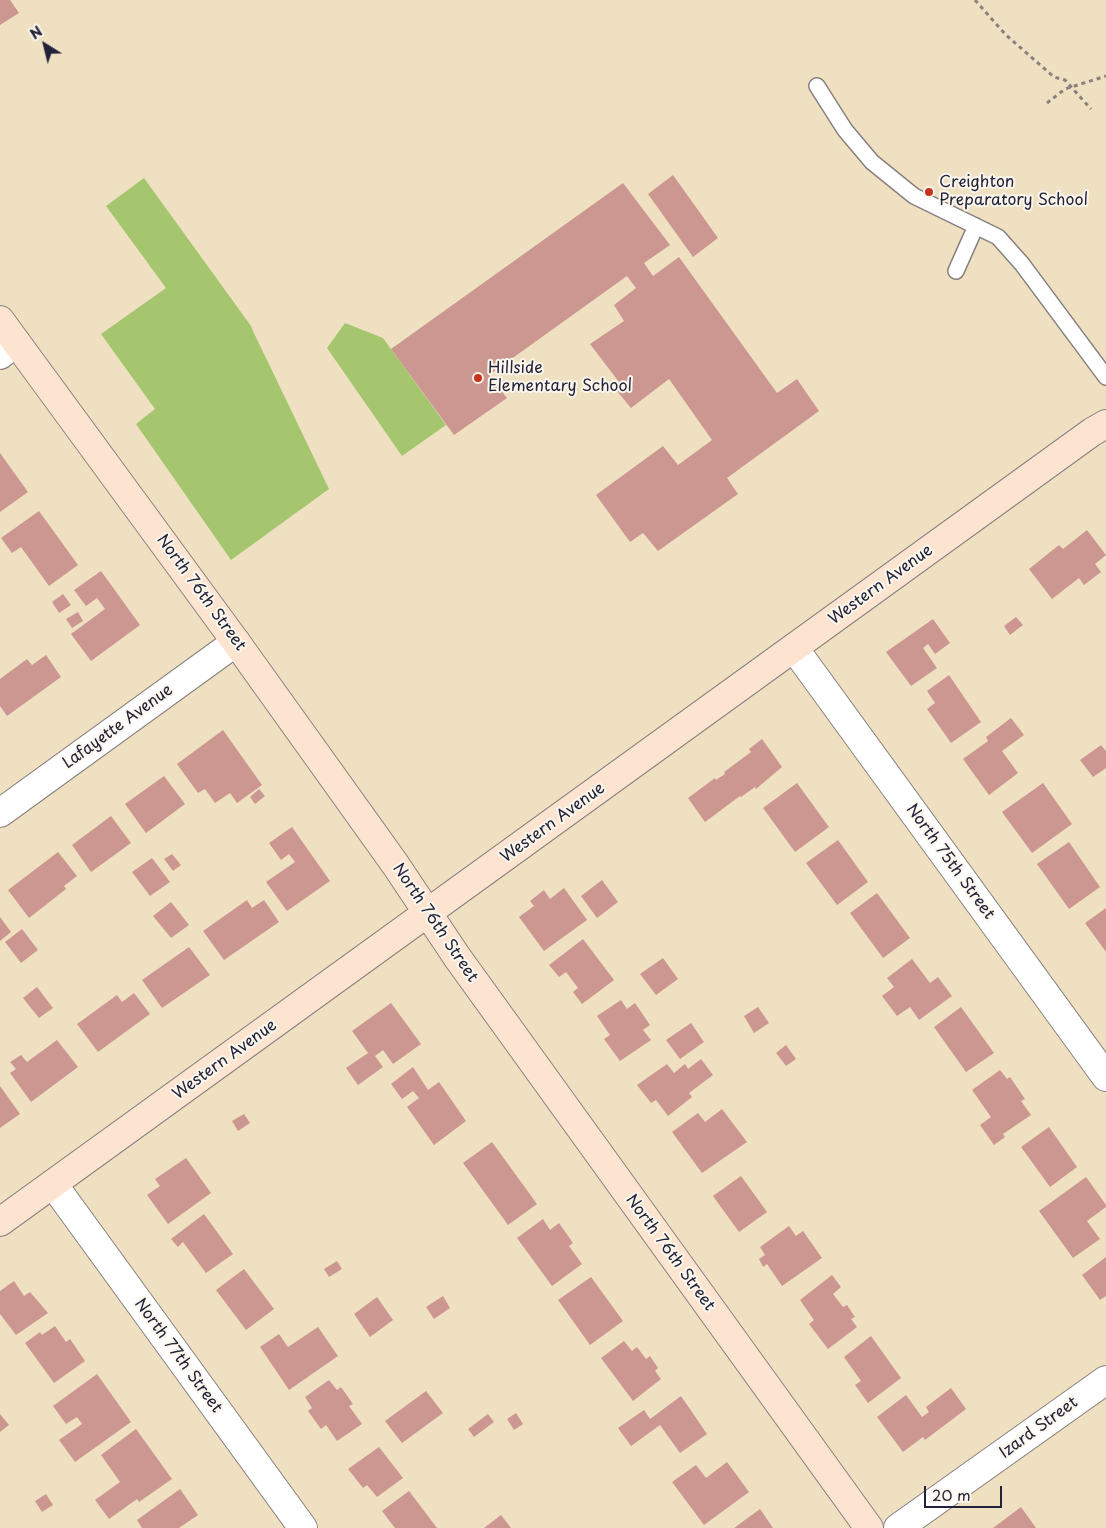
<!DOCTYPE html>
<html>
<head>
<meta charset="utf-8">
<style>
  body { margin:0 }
  #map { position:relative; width:1106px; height:1528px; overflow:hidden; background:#efe0c1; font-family:"Playpen Sans",sans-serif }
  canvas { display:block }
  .north { position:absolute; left:20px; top:20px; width:50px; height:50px; -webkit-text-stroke:4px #fbf7ec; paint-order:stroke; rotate:324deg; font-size:14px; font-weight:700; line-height:20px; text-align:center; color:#22223b }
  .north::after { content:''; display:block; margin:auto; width:18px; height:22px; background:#22223b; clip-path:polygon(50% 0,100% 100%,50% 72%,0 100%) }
  .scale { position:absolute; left:924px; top:1486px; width:78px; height:22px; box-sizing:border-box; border:2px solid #22223b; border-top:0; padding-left:6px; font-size:15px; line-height:18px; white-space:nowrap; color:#22223b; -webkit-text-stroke:4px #fbf7ec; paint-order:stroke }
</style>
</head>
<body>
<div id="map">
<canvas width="1106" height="1528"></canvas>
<div class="north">N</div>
<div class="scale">20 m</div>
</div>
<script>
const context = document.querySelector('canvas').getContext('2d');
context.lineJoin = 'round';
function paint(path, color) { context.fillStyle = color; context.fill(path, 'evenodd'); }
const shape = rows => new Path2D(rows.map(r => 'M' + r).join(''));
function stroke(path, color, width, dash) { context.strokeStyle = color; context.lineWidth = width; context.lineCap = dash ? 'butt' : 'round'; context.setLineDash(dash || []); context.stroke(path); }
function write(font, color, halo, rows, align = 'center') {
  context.font = font + ' "Playpen Sans",sans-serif'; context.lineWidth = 4; context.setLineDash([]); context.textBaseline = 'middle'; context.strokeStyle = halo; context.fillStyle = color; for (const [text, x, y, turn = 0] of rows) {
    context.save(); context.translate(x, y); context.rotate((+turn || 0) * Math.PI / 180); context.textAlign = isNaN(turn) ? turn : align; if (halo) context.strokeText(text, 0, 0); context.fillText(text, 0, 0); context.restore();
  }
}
paint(shape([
  [144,178,251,326,253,331,329,489,231,560,136,424,155,409,101,334,166,288,106,206],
  [345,323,383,338,446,425,402,456,327,348]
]), '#a5c66f');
paint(shape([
  [0,0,10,0,19,13,0,25],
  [673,175,718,238,693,257,648,194],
  [623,183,670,245,644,263,653,276,679,257,777,393,797,379,819,411,727,478,738,494,658,551,643,533,630,542,596,495,663,446,678,465,712,440,669,379,631,408,617,391,622,386,590,344,624,321,614,305,636,288,627,276,489,375,507,398,454,435,391,349],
  [0,453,28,492,0,512],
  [39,511,78,565,49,586,21,547,12,553,1,538],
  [1087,530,1106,555,1095,564,1101,572,1084,585,1079,578,1052,599,1029,569,1059,545,1063,549],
  [101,571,140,625,91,661,71,634,105,609,97,598,86,606,74,590],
  [63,594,71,605,59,613,52,602],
  [78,612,83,621,72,628,66,619],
  [1016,617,1023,625,1010,635,1004,626],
  [933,619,950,643,935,654,928,644,923,648,937,668,911,686,886,652],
  [46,655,61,677,7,716,0,706,0,679,27,659,32,665],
  [949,675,981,722,951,743,927,709,935,703,927,691],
  [1011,718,1024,735,1002,751,1018,773,989,795,963,759,988,741,986,737],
  [223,730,262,785,237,803,230,793,215,803,205,789,198,793,177,764],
  [762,739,782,767,756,789,755,787,741,797,740,796,705,822,688,798,715,778,716,780,725,774,724,772,751,752,749,749],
  [1101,745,1106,751,1106,768,1093,777,1080,760],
  [164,776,185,804,146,833,125,804],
  [797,783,829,827,795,852,763,808],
  [1043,783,1072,824,1032,853,1002,812],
  [259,789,265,796,255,804,250,797],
  [111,816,131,843,91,872,72,845],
  [292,827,330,881,287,911,266,882,295,862,289,854,281,860,269,843],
  [838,840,868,882,837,905,806,863],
  [1069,842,1100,887,1069,909,1037,864],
  [58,852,77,876,64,886,66,889,29,918,8,890],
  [172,854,181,865,173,871,164,859],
  [152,858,170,882,150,896,132,872],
  [602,880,618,902,597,918,581,896],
  [564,888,587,920,544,951,519,917,534,906,530,901,544,890,550,899],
  [877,893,910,938,883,958,850,913],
  [247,900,252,908,264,900,279,922,224,960,203,931],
  [171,902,189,925,171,938,153,916],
  [1106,908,1106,952,1085,923],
  [0,917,11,932,0,941],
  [22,929,38,950,21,963,5,942],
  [583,939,614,980,582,1004,573,992,578,988,566,972,559,977,549,965],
  [189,947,210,975,162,1008,142,980],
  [663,958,678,979,656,995,640,974],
  [912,959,930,983,938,977,952,996,919,1020,910,1007,897,1016,882,996,894,987,887,978],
  [37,987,53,1008,39,1018,23,998],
  [134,993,150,1014,98,1052,77,1024,117,995,122,1002],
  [621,1000,627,1009,635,1003,650,1025,643,1030,651,1040,620,1061,604,1039,610,1035,597,1016],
  [391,1003,421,1044,393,1064,383,1050,375,1056,383,1067,358,1085,346,1068,368,1053,352,1031],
  [758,1007,769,1023,754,1033,744,1016],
  [961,1007,994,1053,966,1072,934,1027],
  [691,1023,704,1042,680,1059,666,1040],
  [57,1040,78,1067,31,1102,10,1073,16,1069,10,1062,21,1055,27,1062],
  [786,1045,796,1059,786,1066,776,1053],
  [701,1059,713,1075,689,1093,692,1097,668,1116,656,1100,651,1103,637,1085,667,1064,674,1073,685,1064,688,1069],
  [413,1067,428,1090,439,1082,466,1121,434,1145,407,1107,419,1098,413,1091,402,1099,391,1084],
  [1000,1070,1007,1079,1010,1077,1025,1099,1021,1101,1031,1115,1003,1134,1005,1137,994,1145,980,1125,991,1117,972,1090],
  [0,1086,20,1114,0,1128],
  [722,1109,747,1142,702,1173,672,1132,698,1113,705,1122],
  [244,1114,250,1123,238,1131,232,1121],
  [1049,1127,1077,1167,1050,1187,1021,1147],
  [492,1142,537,1204,508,1225,463,1163],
  [186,1158,211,1193,168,1224,147,1195,160,1186,155,1179],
  [741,1176,767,1212,739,1232,713,1196],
  [1086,1177,1106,1205,1106,1207,1087,1221,1100,1239,1073,1258,1039,1211],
  [204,1214,233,1254,206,1273,183,1242,178,1247,171,1239],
  [543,1219,550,1230,559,1223,573,1243,569,1246,582,1264,552,1286,517,1238],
  [789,1226,796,1236,803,1231,822,1258,782,1286,767,1264,763,1267,759,1259,765,1255,760,1247],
  [1106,1257,1106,1296,1100,1300,1082,1275],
  [337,1261,342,1269,329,1277,324,1269],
  [244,1269,274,1309,246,1330,216,1290],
  [832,1275,841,1287,833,1294,843,1307,847,1305,855,1317,851,1319,857,1327,828,1349,809,1324,814,1320,800,1300],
  [591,1277,623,1321,590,1345,558,1300],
  [14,1281,24,1296,30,1292,48,1313,16,1335,0,1314,0,1291],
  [443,1296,450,1308,434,1319,426,1307],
  [377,1297,393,1320,370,1337,354,1314],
  [55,1326,66,1342,70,1339,85,1361,54,1383,25,1343,40,1332,42,1335],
  [318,1327,338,1356,289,1390,260,1347,279,1334,288,1347],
  [871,1336,901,1378,868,1403,855,1385,861,1381,844,1357],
  [624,1341,632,1351,637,1347,646,1359,650,1356,658,1368,655,1371,661,1379,633,1401,601,1358],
  [97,1374,131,1422,75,1462,59,1440,82,1424,77,1417,66,1424,53,1406],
  [329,1380,337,1390,341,1387,353,1404,349,1406,362,1424,337,1441,326,1425,321,1429,308,1411,312,1408,305,1397],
  [951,1388,966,1409,925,1440,923,1437,903,1452,877,1417,906,1395,922,1417,929,1412,926,1407],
  [426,1391,443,1413,402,1443,385,1421],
  [681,1396,707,1434,680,1453,660,1425,631,1446,618,1428,644,1410,650,1419],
  [516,1413,523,1424,514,1430,507,1419],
  [0,1414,9,1425,0,1432],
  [488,1414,494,1422,474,1437,468,1429],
  [136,1429,172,1479,139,1502,137,1499,109,1519,95,1500,120,1482,101,1455],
  [379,1447,403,1478,377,1497,367,1485,363,1488,348,1469],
  [727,1462,749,1492,704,1525,672,1482,696,1465,706,1478],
  [180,1489,198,1515,179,1528,142,1528,137,1520],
  [409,1491,437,1528,395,1528,382,1511],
  [46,1494,53,1505,42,1512,35,1501],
  [1021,1507,1036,1528,993,1528],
  [760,1509,773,1528,734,1528],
  [501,1515,511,1528,484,1528]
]), '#cc9790');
const lane = shape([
  [817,86,845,130,872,162,914,196,998,237,1022,264,1106,377],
  [956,271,976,226]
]);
const street = shape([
  [0,355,16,342],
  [794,648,1106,1077],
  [0,813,236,642],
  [53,1184,303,1528],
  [898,1528,1106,1380]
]);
const secondary = shape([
  [0,320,236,642,395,864,457,957,869,1528],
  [0,1222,1092,432,1106,424]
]);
stroke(lane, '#88817e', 18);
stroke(street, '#88817e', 30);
stroke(secondary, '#88817e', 30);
stroke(shape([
  [975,0,1006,35,1054,77,1065,80,1091,109],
  [1047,103,1065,89,1106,76]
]), '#88817e', 3, [4, 4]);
stroke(lane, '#fff', 15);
stroke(street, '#fff', 28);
stroke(secondary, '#fde4d0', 28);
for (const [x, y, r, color] of [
  [929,192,5,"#c8321e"],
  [478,378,5,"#c8321e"]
]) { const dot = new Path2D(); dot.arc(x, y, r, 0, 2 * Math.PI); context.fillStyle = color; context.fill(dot); stroke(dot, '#fbf7ec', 2); }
write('16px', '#22223b', '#fbf7ec', [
  ["Creighton",939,183],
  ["Preparatory School",939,201],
  ["Hillside",488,369],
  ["Elementary School",488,387]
], 'left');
write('16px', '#22223b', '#fbf7ec', [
  ["Western Avenue",881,585,-36],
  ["North 76th Street",201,593,54],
  ["Lafayette Avenue",118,727,-36],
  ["Western Avenue",553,823,-36],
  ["North 75th Street",950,862,54],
  ["North 76th Street",435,923,56],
  ["Western Avenue",225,1060,-36],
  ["North 76th Street",670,1253,54],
  ["North 77th Street",178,1356,54],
  ["Izard Street",1039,1428,-36]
]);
</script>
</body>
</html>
